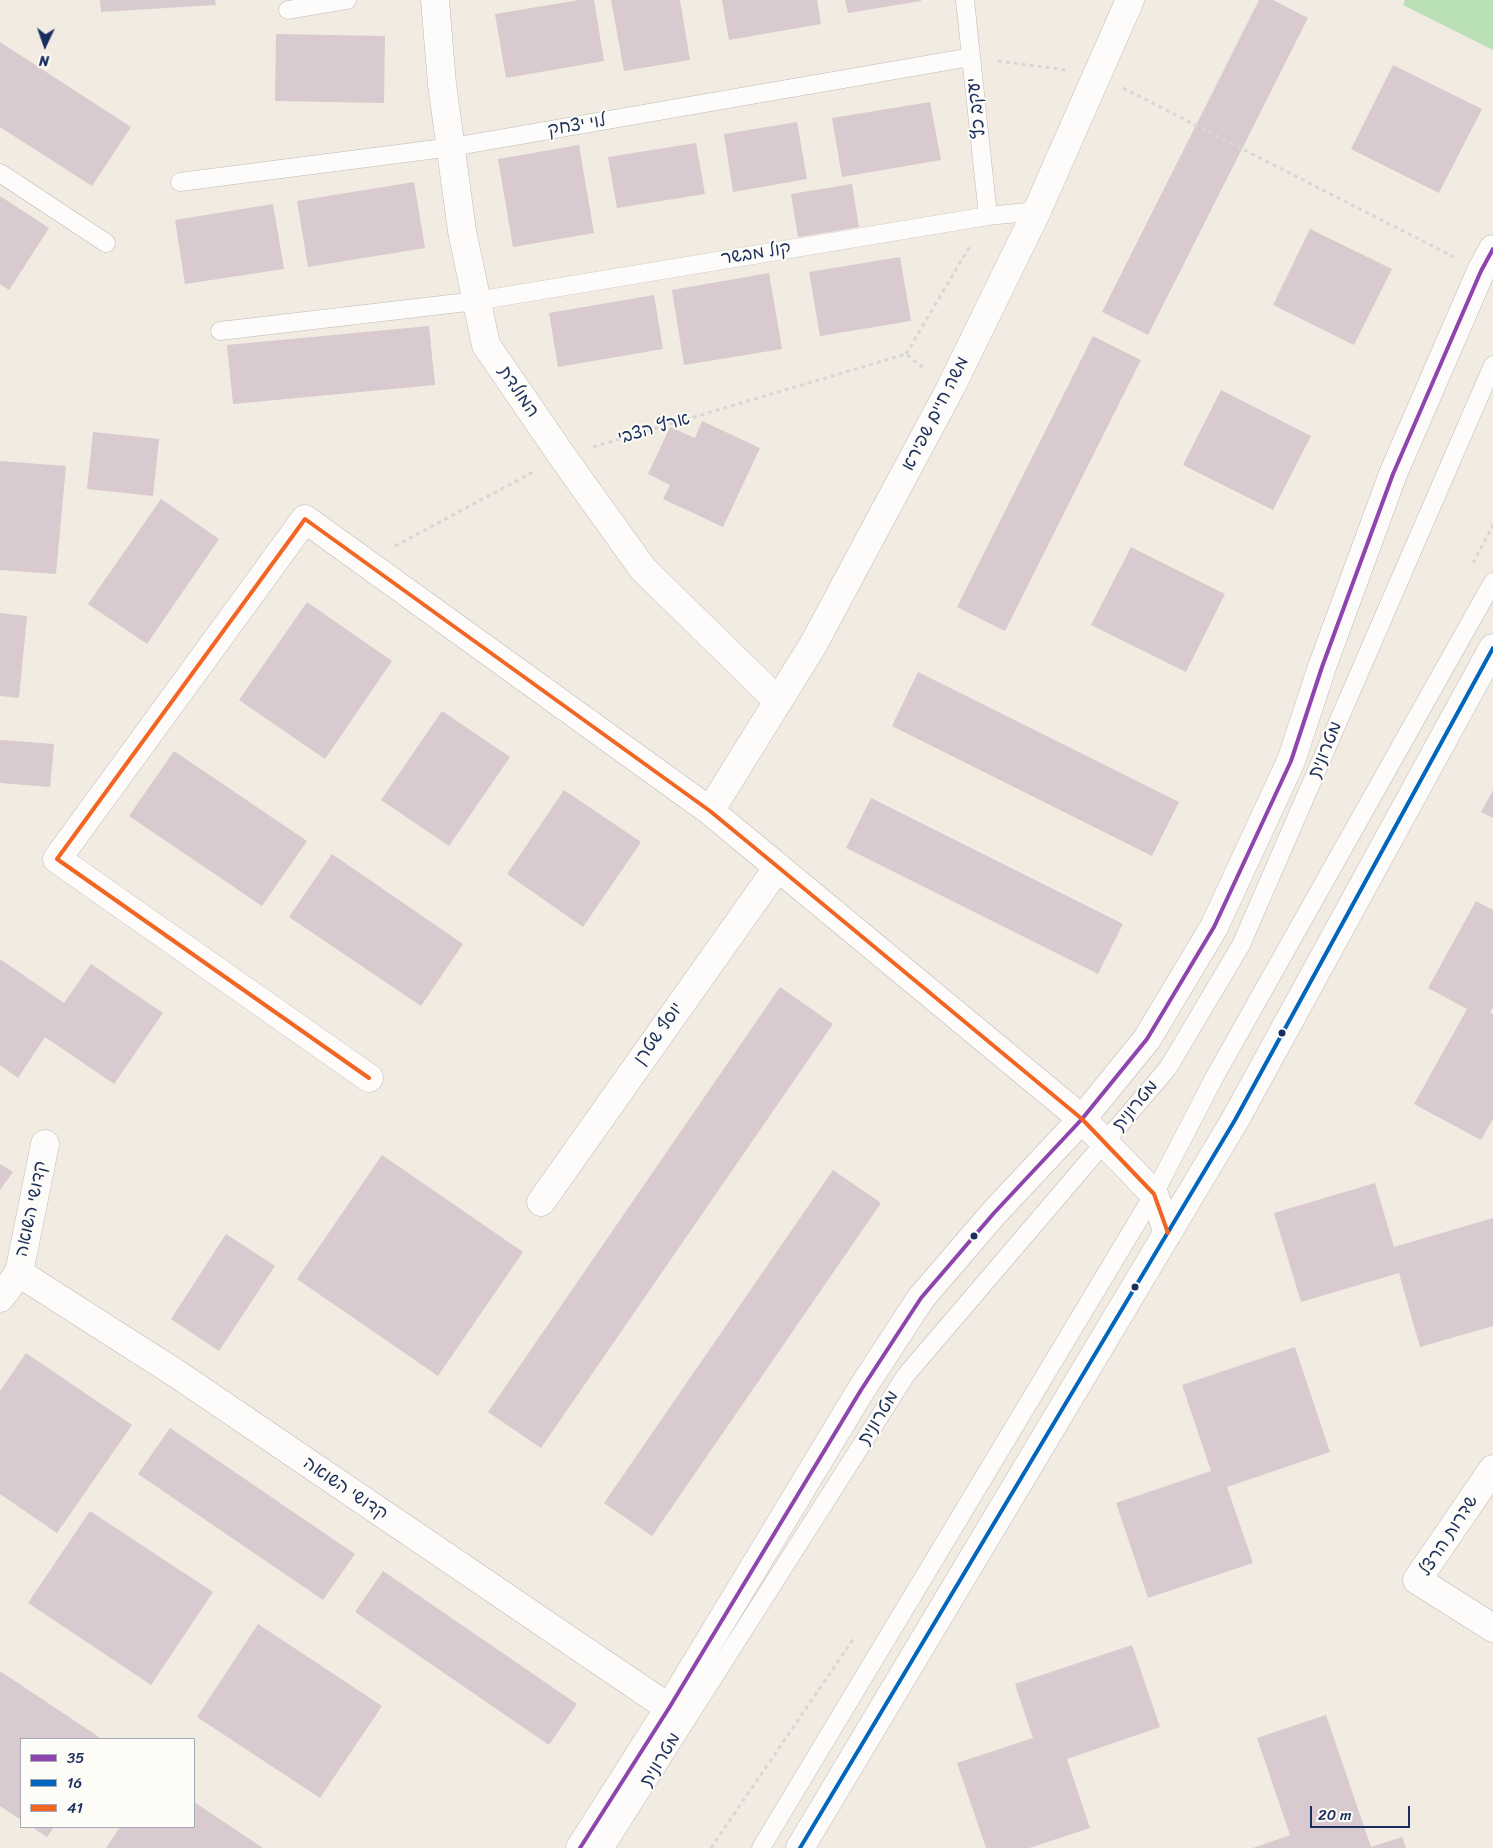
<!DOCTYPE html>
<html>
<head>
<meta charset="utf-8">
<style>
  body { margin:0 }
  #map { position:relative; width:1493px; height:1848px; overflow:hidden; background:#f2ebe2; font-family:Sriracha,sans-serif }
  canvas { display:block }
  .legend { position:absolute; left:20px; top:1738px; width:175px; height:90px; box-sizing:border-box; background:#fdfcf7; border:1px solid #a3aaba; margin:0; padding:6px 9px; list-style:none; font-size:15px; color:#1b2f5e }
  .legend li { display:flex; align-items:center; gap:10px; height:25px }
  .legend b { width:25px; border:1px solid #a3aaba }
  .north { position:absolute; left:20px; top:20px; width:50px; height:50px; -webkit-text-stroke:4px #fdfcf7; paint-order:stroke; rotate:183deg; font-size:14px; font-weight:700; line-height:20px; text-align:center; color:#1b2f5e }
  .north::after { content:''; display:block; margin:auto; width:18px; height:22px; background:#1b2f5e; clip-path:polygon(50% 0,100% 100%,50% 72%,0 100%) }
  .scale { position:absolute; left:1310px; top:1806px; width:100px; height:22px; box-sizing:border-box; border:2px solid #1b2f5e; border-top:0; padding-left:6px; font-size:15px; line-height:18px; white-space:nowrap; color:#1b2f5e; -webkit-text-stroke:4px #fdfcf7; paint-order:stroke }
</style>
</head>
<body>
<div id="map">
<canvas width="1493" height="1848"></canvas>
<ul class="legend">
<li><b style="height:6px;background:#8e44ad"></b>35</li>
<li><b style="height:6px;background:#0065bd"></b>16</li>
<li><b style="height:6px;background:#f26522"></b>41</li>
</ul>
<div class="north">N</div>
<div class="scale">20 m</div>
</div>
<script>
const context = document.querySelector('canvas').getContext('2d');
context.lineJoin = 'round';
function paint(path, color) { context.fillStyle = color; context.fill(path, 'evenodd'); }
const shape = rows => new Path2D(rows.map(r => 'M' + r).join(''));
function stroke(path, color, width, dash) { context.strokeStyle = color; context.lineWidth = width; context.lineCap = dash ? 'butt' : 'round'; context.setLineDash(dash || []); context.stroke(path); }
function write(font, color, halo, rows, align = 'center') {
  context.font = font + ' Sriracha,"Playpen Sans Hebrew",sans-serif'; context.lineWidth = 4; context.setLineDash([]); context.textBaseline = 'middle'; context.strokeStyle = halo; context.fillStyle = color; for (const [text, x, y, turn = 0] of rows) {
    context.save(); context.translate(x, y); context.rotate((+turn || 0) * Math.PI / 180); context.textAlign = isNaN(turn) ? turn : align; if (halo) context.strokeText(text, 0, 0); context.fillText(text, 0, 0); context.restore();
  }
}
paint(shape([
  [1405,0,1493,0,1493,50,1403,5]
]), '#bae0b7');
paint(shape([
  [100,0,215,0,216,5,101,12],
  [579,0,594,0,604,61,506,78,495,14],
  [611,0,680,0,690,60,624,71],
  [722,0,817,0,821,24,729,40],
  [845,0,921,0,921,1,848,13],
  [1259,0,1273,0,1308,18,1148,335,1102,312],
  [276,34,385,36,384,103,275,101],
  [0,42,131,127,92,186,0,127],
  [1393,65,1482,109,1439,193,1351,149],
  [930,102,941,160,842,177,832,118],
  [797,122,807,179,733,192,724,134],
  [696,143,705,194,617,208,608,157],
  [579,145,594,233,513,247,498,159],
  [414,182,425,248,308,267,297,201],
  [852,184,859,227,798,237,791,194],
  [0,196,49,228,9,290,0,284],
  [273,204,284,269,185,284,175,220],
  [1310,229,1392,269,1354,345,1273,305],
  [900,257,911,321,820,336,809,272],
  [769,273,782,349,684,365,672,290],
  [654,295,663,349,558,367,549,313],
  [429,326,435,385,233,404,227,345],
  [1093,336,1141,360,1005,631,957,607],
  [1221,390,1311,436,1273,510,1183,465],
  [702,421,760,448,723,527,663,499,670,485,648,474,670,427,695,438],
  [93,432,159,439,153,496,87,489],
  [0,461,66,466,56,574,0,570],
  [161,499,219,539,147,644,88,604],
  [1131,547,1225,594,1186,672,1091,625],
  [307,602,392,661,325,759,239,700],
  [0,613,27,616,19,698,0,696],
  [918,672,1179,802,1152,856,892,726],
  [442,711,510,757,449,846,381,800],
  [0,740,54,744,50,787,0,783],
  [174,751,307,841,262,906,129,816],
  [564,790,641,842,583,927,507,874],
  [1493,790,1493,818,1481,812],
  [871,798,1123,924,1098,974,846,848],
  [332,854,463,944,421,1006,289,917],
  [1476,901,1493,910,1493,1007,1490,1012,1493,1014,1493,1119,1481,1140,1414,1104,1467,1009,1428,988],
  [0,959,64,1003,91,964,163,1013,114,1084,45,1037,18,1078,0,1065],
  [780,987,833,1024,541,1448,488,1412],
  [382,1155,523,1252,438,1376,297,1279],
  [0,1164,13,1172,0,1190],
  [833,1170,881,1203,652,1536,604,1503],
  [1375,1183,1394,1247,1493,1218,1493,1326,1420,1347,1399,1273,1301,1302,1274,1213],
  [226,1234,275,1266,219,1351,171,1319],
  [1295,1347,1330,1452,1227,1487,1253,1563,1148,1598,1116,1503,1211,1471,1182,1385],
  [26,1353,132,1425,57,1533,0,1494,0,1391],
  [170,1428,355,1554,323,1600,138,1474],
  [90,1511,213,1592,151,1685,28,1603],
  [383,1571,577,1704,549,1745,355,1612],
  [258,1624,382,1706,320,1798,197,1717],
  [1132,1645,1160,1727,1067,1759,1090,1828,1029,1848,986,1848,957,1763,1033,1738,1015,1684],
  [0,1671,102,1739,21,1739,21,1820,0,1806],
  [1326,1715,1371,1847,1402,1837,1406,1848,1253,1848,1290,1835,1257,1738],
  [194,1802,263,1848,106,1848,120,1827,194,1827],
  [32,1827,54,1827,47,1837]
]), '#d8cacf');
const lane = shape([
  [965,0,988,216],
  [288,10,347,0],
  [0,173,106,243],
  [180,182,452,147,971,57],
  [220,331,476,301,988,216,1037,211],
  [605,1848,906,1375,1168,1068,1241,945,1493,365],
  [761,1848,1154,1194,1214,1078,1493,582]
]);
const street = shape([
  [435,0,442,84,462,231,486,345,562,456,643,569,778,701],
  [710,811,813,645,950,389,1037,211,1130,0],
  [369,1078,57,859,305,519,710,811,1082,1119],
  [45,1144,19,1273,177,1374,669,1708],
  [541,1202,778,867],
  [0,1298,19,1273],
  [1493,1469,1417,1580,1493,1628]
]);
const secondary = shape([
  [1082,1119,1154,1194,1168,1233],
  [580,1848,669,1708,861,1390,921,1298,994,1213,1082,1119,1147,1039,1214,927,1291,761,1322,667,1393,474,1481,271,1493,249],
  [800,1848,1235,1120,1493,648]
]);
stroke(lane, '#bcbab8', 19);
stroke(street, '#bcbab8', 29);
stroke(secondary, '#bcbab8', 29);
stroke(shape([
  [998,61,1066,70],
  [1123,88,1454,257],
  [906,354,970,246],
  [593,447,906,354,926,370],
  [395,546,535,471],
  [1473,563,1493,525],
  [711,1848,854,1638]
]), '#d7d7d7', 3, [4, 4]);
stroke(lane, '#fdfcfb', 18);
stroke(street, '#fdfcfb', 28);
stroke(secondary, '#fdfcfb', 28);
stroke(shape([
  [580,1848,669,1708,861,1390,921,1298,994,1213,1082,1119,1147,1039,1214,927,1291,761,1322,667,1393,474,1481,271,1493,249]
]), '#8e44ad', 4);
stroke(shape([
  [800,1848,1235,1120,1493,648]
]), '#0065bd', 4);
stroke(shape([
  [369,1078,57,859,305,519,710,811,778,867,1082,1119,1154,1194,1168,1233]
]), '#f26522', 4);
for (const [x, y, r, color] of [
  [1282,1033,4.5,"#1b2f5e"],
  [974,1236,4.5,"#1b2f5e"],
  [1135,1287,4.5,"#1b2f5e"]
]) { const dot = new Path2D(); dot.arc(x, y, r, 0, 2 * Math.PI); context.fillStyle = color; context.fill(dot); stroke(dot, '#fdfcf7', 2); }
write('18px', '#1b2f5e', '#fdfcf7', [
  ["יעקב כץ",977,108,-96],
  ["לוי יצחק",577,126,-10],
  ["קול מבשר",756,254,-9],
  ["המולדת",518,392,56],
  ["משה חיים שפירא",936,414,-63],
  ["ארץ הצבי",654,429,-16],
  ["מטרונית",1326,750,-67],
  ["יוסף שטרן",659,1034,-55],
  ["מטרונית",1136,1106,-50],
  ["קדושי השואה",32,1209,-78],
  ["מטרונית",879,1418,-58],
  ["קדושי השואה",345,1489,34],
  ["שדרות הרצל",1449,1536,-57],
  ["מטרונית",661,1760,-58]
]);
</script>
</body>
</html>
